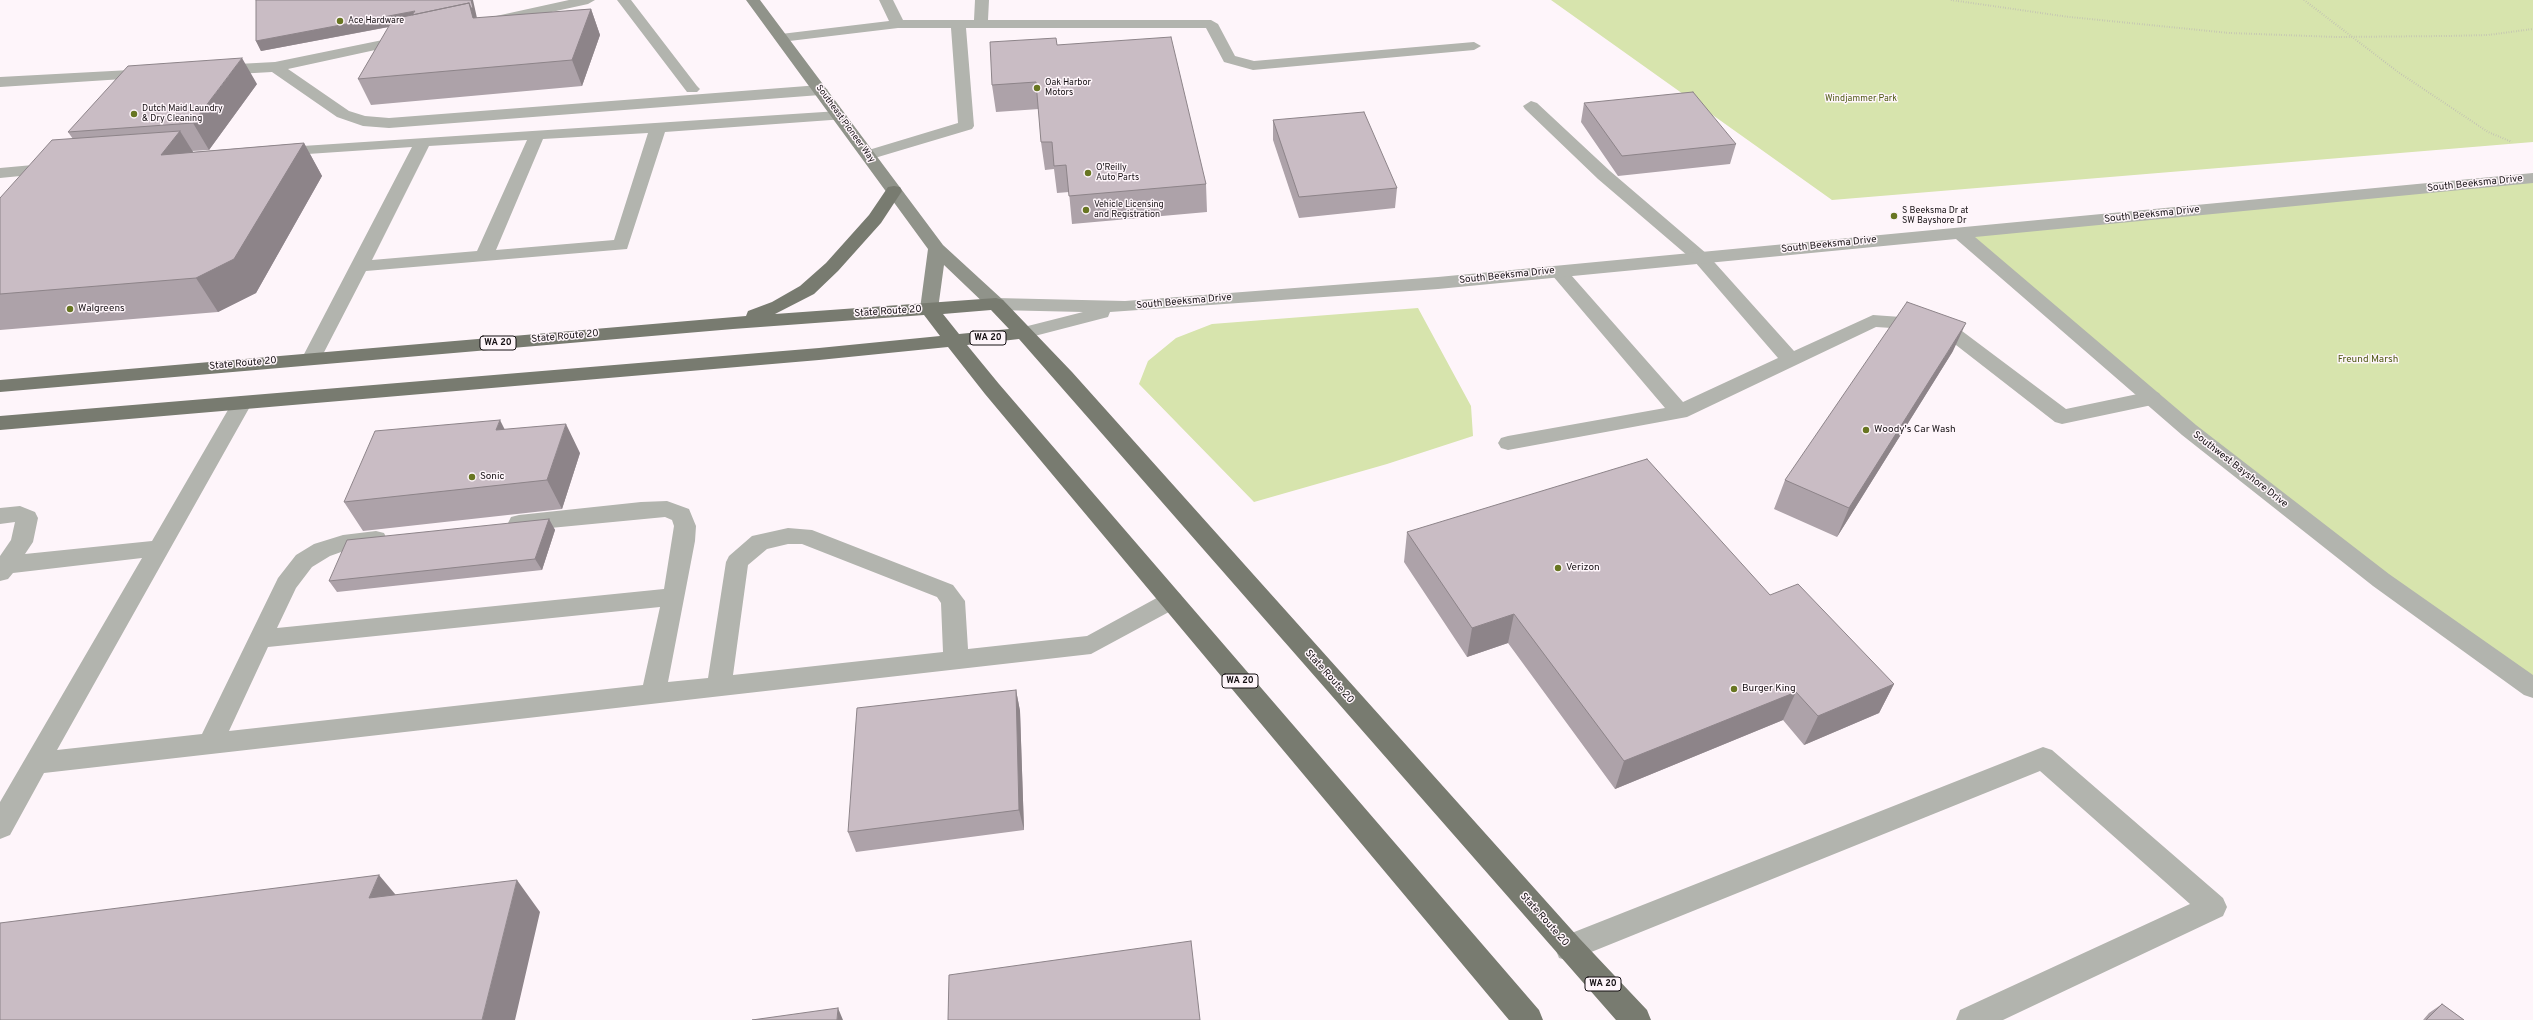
<!DOCTYPE html>
<html>
<head>
<meta charset="utf-8">
<style>
  body { margin:0 }
  canvas { display:block; background:#fef5fa }
</style>
</head>
<body>
<canvas width="2533" height="1020"></canvas>
<script>
const context = document.querySelector('canvas').getContext('2d');
context.lineJoin = 'round';
function paint(path, color) { context.fillStyle = color; context.fill(path, 'evenodd'); }
const shape = rows => new Path2D(rows.map(r => 'M' + r).join(''));
function stroke(path, color, width, dash) { context.strokeStyle = color; context.lineWidth = width; context.lineCap = dash ? 'butt' : 'round'; context.setLineDash(dash || []); context.stroke(path); }
function write(font, color, halo, rows, align = 'center') {
  context.font = font + ' Overpass,sans-serif'; context.lineWidth = 3; context.setLineDash([]); context.textBaseline = 'middle'; context.strokeStyle = halo; context.fillStyle = color; for (const [text, x, y, turn = 0] of rows) {
    context.save(); context.translate(x, y); context.rotate((+turn || 0) * Math.PI / 180); context.textAlign = isNaN(turn) ? turn : align; if (halo) context.strokeText(text, 0, 0); context.fillText(text, 0, 0); context.restore();
  }
}
paint(shape([
  [1551,0,2533,0,2533,142,1832,200],
  [2533,178,2533,688,2381,580,1960,233],
  [1418,308,1471,406,1473,436,1387,464,1254,502,1139,384,1148,361,1176,338,1212,324]
]), '#d7e4ad');
stroke(shape([
  [1951,0,2069,17,2230,33,2336,37,2447,36,2488,35,2533,29],
  [2304,0,2398,72,2488,132,2512,142]
]), '#b8b0b5', 2, [0.5, 2]);
paint(shape([
  [569,0,595,0,588,4,492,25,485,21,487,18,569,0],
  [617,0,631,0,697,86,700,89,697,92,687,92,617,0],
  [879,0,893,0,903,20,974,20,975,0,989,0,988,20,1211,20,1218,24,1235,56,1254,61,1474,42,1481,46,1474,50,1253,70,1224,62,1206,28,966,28,974,126,972,129,868,160,860,155,862,152,958,123,951,28,898,28,781,42,774,38,781,34,889,21,879,0],
  [407,35,414,39,412,42,288,69,349,111,365,116,389,118,820,85,828,90,820,95,389,128,363,126,337,117,272,72,219,75,211,70,219,65,275,62,407,35],
  [149,69,154,71,157,74,154,77,0,87,0,77,149,69],
  [1531,101,1537,103,1610,171,1707,254,1794,351,1873,315,1943,320,1950,322,2066,409,2152,391,2159,393,2162,398,2159,403,2152,405,2062,424,2055,422,1938,331,1876,327,1687,417,1508,450,1501,448,1498,443,1501,438,1508,436,1665,408,1552,275,1549,271,1552,267,1564,267,1683,402,1778,358,1695,262,1598,179,1525,109,1523,106,1531,101],
  [839,111,847,116,845,119,665,132,627,249,366,271,319,362,312,364,305,362,302,358,412,147,278,156,272,154,270,151,272,148,839,111],
  [648,133,614,240,496,250,543,139,648,133],
  [527,140,477,251,372,260,429,146,527,140],
  [55,163,63,168,61,172,0,178,0,168,55,163],
  [242,396,249,398,252,403,57,750,202,734,278,578,296,555,314,544,343,535,376,531,384,533,387,539,384,545,344,551,330,556,312,567,296,588,277,628,664,589,674,526,672,520,665,517,519,531,511,529,508,523,511,517,519,515,641,502,667,501,689,509,696,526,695,541,668,682,708,678,726,562,729,556,752,536,788,528,812,530,953,585,965,601,968,649,1087,636,1164,594,1172,591,1180,594,1184,600,1180,606,1091,654,44,773,10,835,0,839,0,802,142,558,13,573,8,579,0,581,0,556,11,540,15,522,0,524,0,508,20,506,35,512,38,518,33,542,25,554,152,541,232,403,235,398,242,396],
  [788,544,802,544,937,597,941,603,943,652,733,675,748,565,767,549,788,544],
  [660,607,643,685,229,731,268,647,660,607],
  [2043,747,2052,750,2223,898,2227,907,2223,916,2003,1020,1956,1020,1960,1010,2190,904,2040,771,1569,961,1559,958,1555,948,1559,938,2043,747]
]), '#b2b4ae');
paint(shape([
  [2533,173,2533,183,1975,237,2196,425,2389,574,2533,675,2533,698,2524,695,2373,586,2182,435,1956,239,1438,289,1110,312,1108,317,1023,339,1016,337,1013,333,1016,329,1083,312,996,310,989,308,987,304,989,300,996,298,1125,301,1438,277,2533,173]
]), '#b2b4ae');
paint(shape([
  [746,0,760,0,943,245,1003,300,1005,304,1003,308,989,308,944,265,938,309,936,313,922,313,920,309,928,249,746,0]
]), '#90938a');
paint(shape([
  [894,186,900,187,902,191,881,223,838,271,814,294,775,314,996,298,1003,300,1072,372,1579,938,1647,1010,1651,1020,1616,1020,1019,339,967,345,999,384,1539,1010,1543,1020,1509,1020,985,394,948,347,819,360,0,430,0,416,819,348,940,336,924,315,733,329,0,392,0,380,746,316,748,311,772,302,800,286,826,263,869,215,888,187,894,186],
  [991,310,1009,329,959,334,943,314,991,310]
]), '#787b70');
paint(shape([
  [256,0,477,18,591,9,600,35,582,86,371,105,358,79,389,27,261,51,256,41],
  [1057,45,1206,184,1207,212,1072,224,1069,192,1057,193,1054,169,1045,170,1041,142,1039,109,996,112,992,85],
  [257,84,209,150,192,151,193,152,304,143,322,176,256,293,218,312,0,330,0,198,73,139,68,132],
  [1584,103,1736,144,1730,164,1618,176,1581,122],
  [1273,120,1397,188,1395,208,1299,218,1273,140],
  [1953,351,1837,537,1774,509,1785,480],
  [580,453,562,509,363,531,344,502],
  [549,519,555,530,542,570,337,592,329,581],
  [1407,532,1770,595,1894,684,1879,713,1804,745,1783,720,1615,789,1508,643,1467,657,1404,562],
  [1016,690,1020,711,1024,830,856,852,848,832],
  [2442,1004,2464,1020,2423,1020,2429,1013]
]), '#ada2a9');
paint(shape([
  [471,0,473,0,477,18,409,23,261,51,256,41,415,11,469,3],
  [591,9,600,35,582,86,572,60],
  [242,58,257,84,209,150,193,123],
  [180,131,200,163,161,155],
  [304,143,322,176,256,293,218,312,196,278],
  [1966,323,1953,351,1837,537,1849,508],
  [500,420,515,450,496,430],
  [566,424,580,453,562,509,547,480],
  [549,519,555,530,542,570,535,559],
  [1514,614,1508,643,1467,657,1472,628],
  [1894,684,1879,713,1804,745,1818,716],
  [1016,690,1020,711,1024,830,1019,810],
  [1796,692,1783,720,1615,789,1624,761],
  [379,875,406,907,369,898],
  [517,880,540,912,515,1020,482,1020],
  [838,1008,843,1020,837,1020]
]), '#8d8489');
const building = shape([
  [256,0,471,0,473,8,471,8,469,3,412,15,415,11,256,41,256,0],
  [469,3,473,18,591,9,572,60,358,79,393,19,469,3],
  [1171,37,1206,184,1069,196,1066,165,1054,166,1052,142,1041,142,1036,82,992,85,990,42,1056,38,1057,45,1171,37],
  [242,58,193,123,68,132,128,66,242,58],
  [1693,92,1736,144,1622,156,1584,103,1693,92],
  [1364,112,1397,188,1299,197,1273,120,1364,112],
  [180,131,161,155,304,143,234,259,196,278,0,294,0,198,52,140,180,131],
  [1907,302,1966,323,1849,508,1785,480,1907,302],
  [500,420,496,430,566,424,547,480,344,502,375,431,500,420],
  [1647,459,1770,595,1798,584,1894,684,1818,716,1796,692,1624,761,1514,614,1472,628,1407,532,1647,459],
  [549,519,535,559,329,581,347,540,549,519],
  [1016,690,1019,810,848,832,857,708,1016,690],
  [379,875,369,898,517,880,482,1020,0,1020,0,923,379,875],
  [1191,941,1200,1020,948,1020,949,975,1191,941],
  [2442,1004,2464,1020,2426,1020,2442,1004],
  [838,1008,837,1020,752,1020,838,1008]
]);
paint(building, '#c9bcc4');
stroke(building, '#8d8489', 1);
for (const [x, y, r, color] of [
  [340,21,4,"#687622"],
  [1037,88,4,"#687622"],
  [134,114,4,"#687622"],
  [1088,173,4,"#687622"],
  [1086,210,4,"#687622"],
  [1894,216,4,"#687622"],
  [70,309,4,"#687622"],
  [1866,430,4,"#687622"],
  [472,477,4,"#687622"],
  [1558,568,4,"#687622"],
  [1734,689,4,"#687622"]
]) { const dot = new Path2D(); dot.arc(x, y, r, 0, 2 * Math.PI); context.fillStyle = color; context.fill(dot); stroke(dot, '#fef5fa', 1.5); }
write('9px', '#151013', '#fef5fa', [
  ["Ace Hardware",348,21],
  ["Oak Harbor",1045,83],
  ["Motors",1045,93],
  ["Dutch Maid Laundry",142,109],
  ["& Dry Cleaning",142,119],
  ["O'Reilly",1096,168],
  ["Auto Parts",1096,178],
  ["Vehicle Licensing",1094,205],
  ["and Registration",1094,215],
  ["S Beeksma Dr at",1902,211],
  ["SW Bayshore Dr",1902,221]
], 'left');
write('9px', '#4f5a15', '#fef5fa', [
  ["Windjammer Park",1861,99]
]);
write('9px', '#151013', '#fef5fa', [
  ["Southeast Pioneer Way",845,124,54]
]);
for (const [x, y, w] of [
  [988,338,36],
  [498,343,36],
  [1240,681,36],
  [1603,984,36]
]) { const box = new Path2D(); box.roundRect(x - w / 2, y - 7, w, 14, 3); context.fillStyle = '#fef5fa'; context.fill(box); stroke(box, '#151013', 1); }
write('bold 9px', '#151013', null, [
  ["WA 20",988,338],
  ["WA 20",498,343],
  ["WA 20",1240,681],
  ["WA 20",1603,984]
]);
write('10px', '#151013', '#fef5fa', [
  ["South Beeksma Drive",2475,184,-6],
  ["South Beeksma Drive",2152,215,-6],
  ["South Beeksma Drive",1829,245,-6],
  ["South Beeksma Drive",1507,276,-6],
  ["South Beeksma Drive",1184,302,-5],
  ["State Route 20",888,312,-4],
  ["State Route 20",565,337,-5],
  ["State Route 20",243,364,-5],
  ["Southwest Bayshore Drive",2240,470,38],
  ["State Route 20",1329,677,48],
  ["State Route 20",1544,920,48]
]);
write('10px', '#151013', '#fef5fa', [
  ["Walgreens",78,309],
  ["Woody's Car Wash",1874,430],
  ["Sonic",480,477],
  ["Verizon",1566,568],
  ["Burger King",1742,689]
], 'left');
write('10px', '#4f5a15', '#fef5fa', [
  ["Freund Marsh",2368,360]
]);
</script>
</body>
</html>
